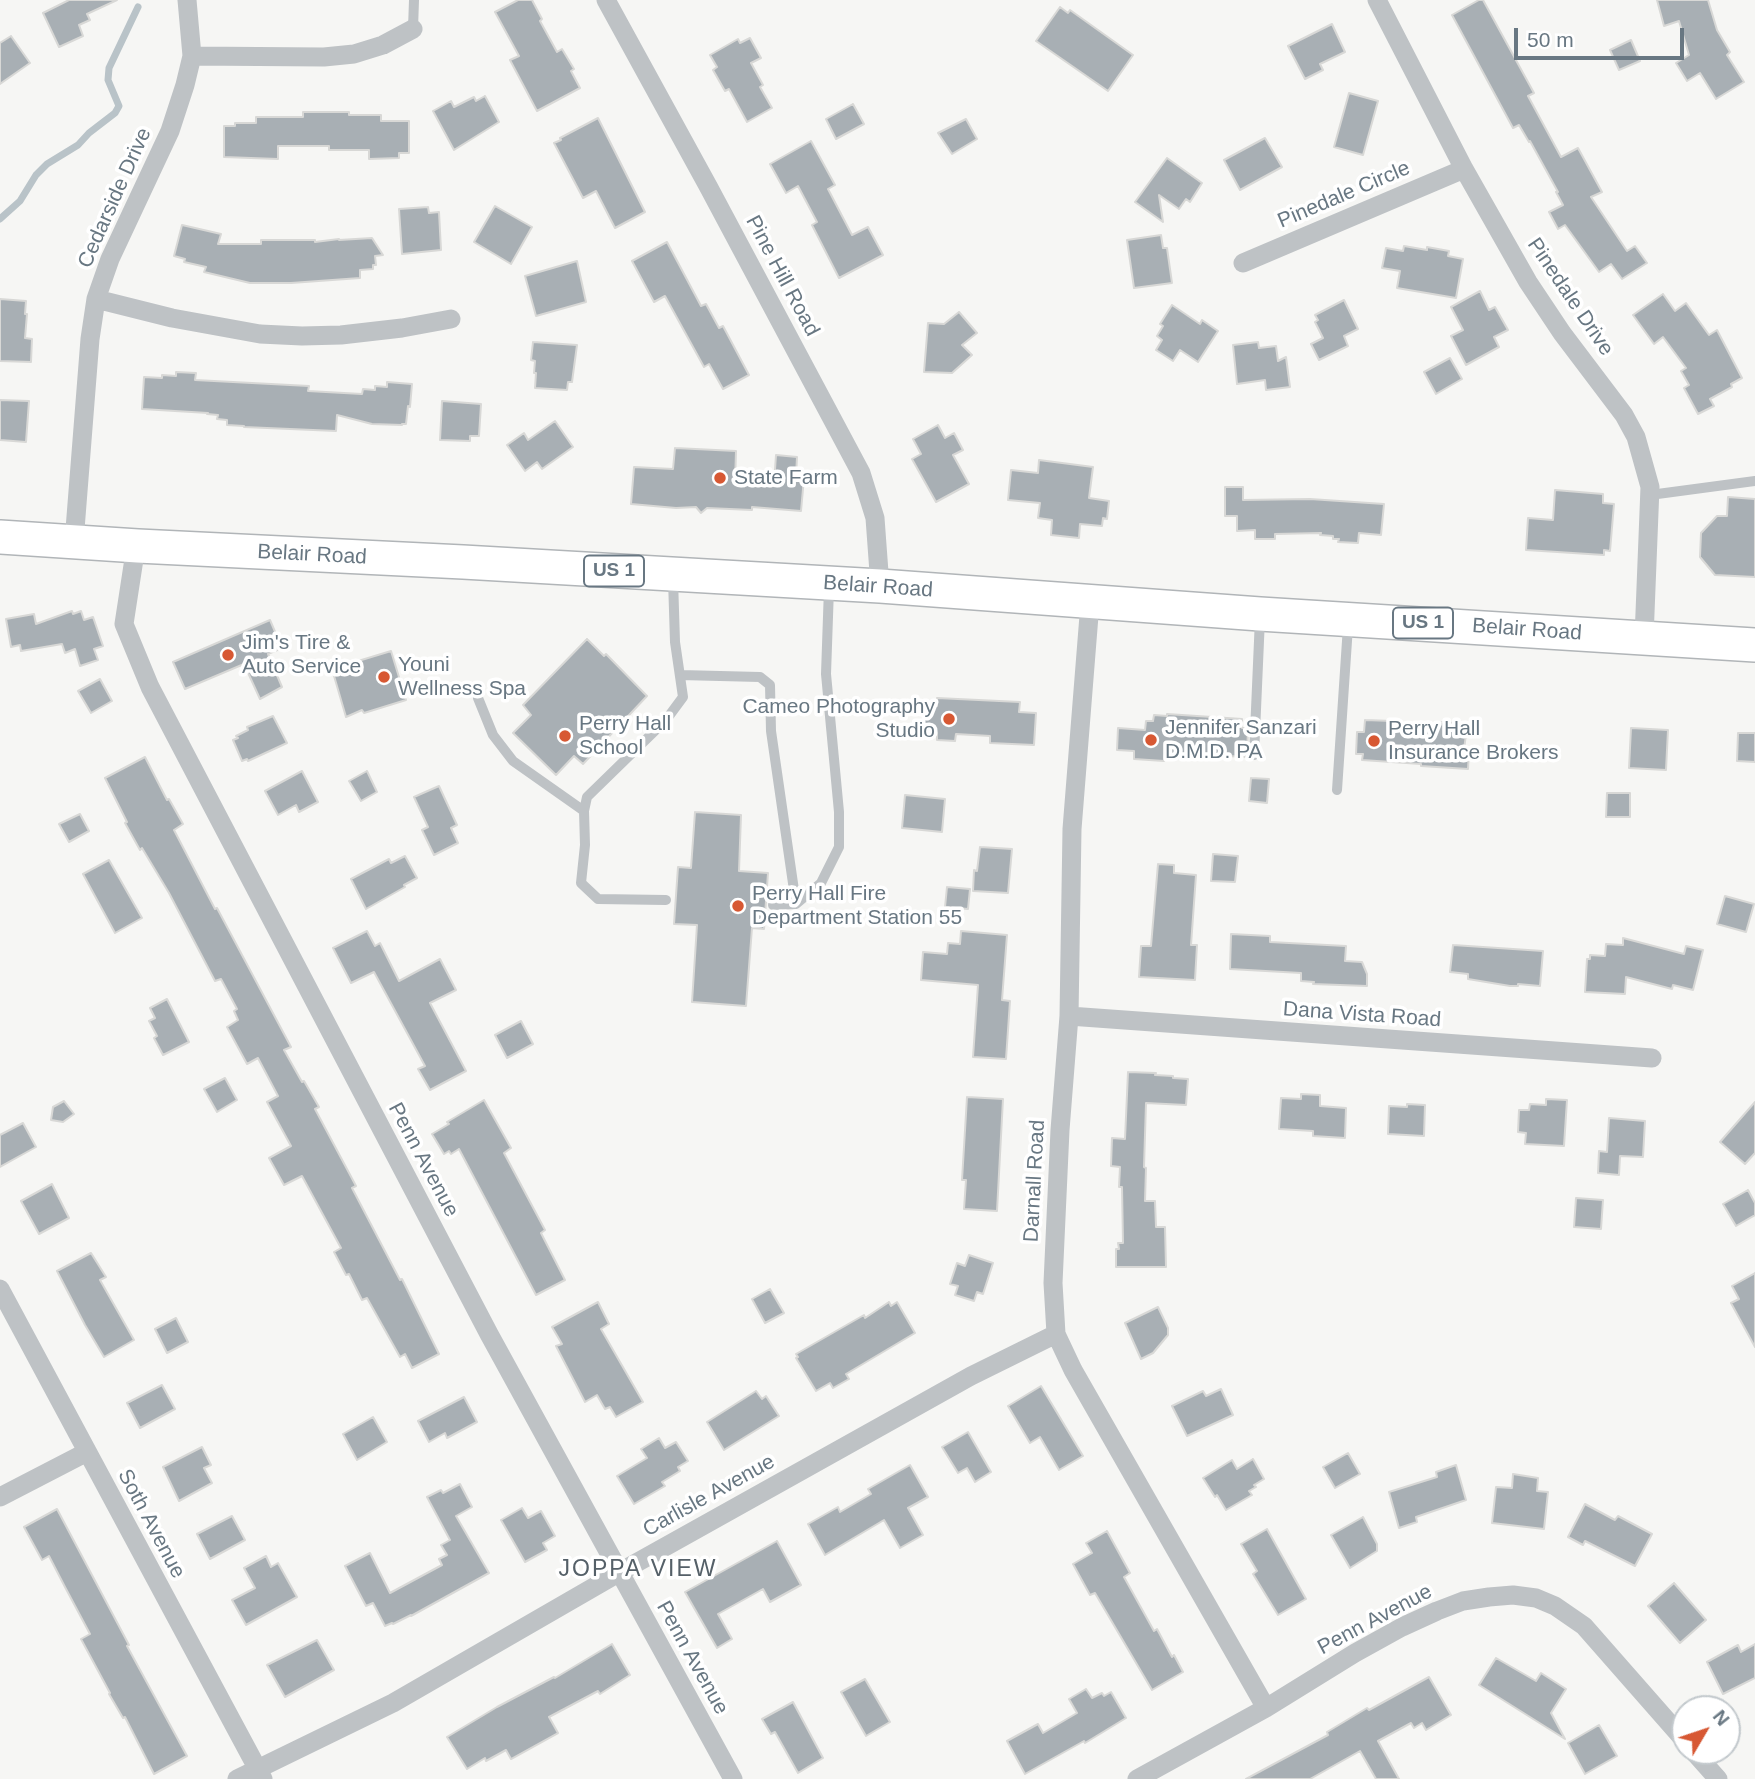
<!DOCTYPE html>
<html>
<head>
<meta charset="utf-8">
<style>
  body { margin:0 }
  #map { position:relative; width:1755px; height:1779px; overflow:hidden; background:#f6f6f4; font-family:Arial,sans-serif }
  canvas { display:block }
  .north { position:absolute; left:1671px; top:1695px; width:70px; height:70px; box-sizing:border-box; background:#fff; border:2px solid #c3c9cd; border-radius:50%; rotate:51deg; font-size:19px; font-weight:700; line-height:28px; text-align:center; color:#687782 }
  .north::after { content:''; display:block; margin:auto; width:24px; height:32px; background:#d75833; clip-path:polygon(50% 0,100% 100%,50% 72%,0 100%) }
  .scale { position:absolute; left:1514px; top:28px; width:170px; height:32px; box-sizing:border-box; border:4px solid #687782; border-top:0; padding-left:9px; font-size:21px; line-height:24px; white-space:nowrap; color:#687782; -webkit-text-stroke:5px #fff; paint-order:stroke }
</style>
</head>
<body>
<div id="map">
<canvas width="1755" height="1779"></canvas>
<div class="north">N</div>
<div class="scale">50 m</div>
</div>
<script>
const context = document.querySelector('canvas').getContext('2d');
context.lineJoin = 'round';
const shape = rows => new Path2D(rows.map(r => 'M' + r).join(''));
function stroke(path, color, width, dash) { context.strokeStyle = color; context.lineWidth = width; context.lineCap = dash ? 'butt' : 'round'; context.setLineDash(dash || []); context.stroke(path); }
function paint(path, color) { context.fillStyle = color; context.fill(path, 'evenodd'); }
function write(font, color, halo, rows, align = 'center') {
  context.font = font + ' Arial,sans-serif'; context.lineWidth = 7; context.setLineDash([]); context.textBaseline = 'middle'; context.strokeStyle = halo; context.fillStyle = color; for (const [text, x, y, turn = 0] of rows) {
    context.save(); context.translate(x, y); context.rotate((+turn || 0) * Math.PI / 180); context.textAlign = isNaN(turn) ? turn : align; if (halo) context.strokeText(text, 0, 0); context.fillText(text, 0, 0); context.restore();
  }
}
stroke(shape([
  [0,219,20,201,36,175,47,164,78,145,89,133,115,113,119,106,108,80,109,68,138,7]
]), '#b9c3c8', 7);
const building = shape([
  [69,0,117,0,87,14,90,20,79,25,83,36,59,47,43,13,69,0],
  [518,0,532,0,542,19,540,21,557,52,562,49,574,69,571,71,580,88,537,111,510,60,519,56,495,12,518,0],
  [1479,0,1483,0,1534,93,1528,96,1561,157,1578,148,1602,192,1591,197,1627,251,1635,246,1647,263,1622,279,1611,264,1599,272,1565,225,1558,229,1549,212,1563,205,1556,192,1558,192,1530,141,1529,142,1519,125,1513,128,1452,15,1479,0],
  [1657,0,1708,0,1717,30,1730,52,1727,55,1744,82,1716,99,1700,73,1687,81,1676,63,1689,55,1679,21,1664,26,1657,0],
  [1060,7,1068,13,1070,10,1133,55,1108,91,1036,41,1060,7],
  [1332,24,1345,52,1320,64,1323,70,1305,79,1288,46,1332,24],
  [11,36,30,63,0,84,0,43,11,36],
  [750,38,761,58,751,63,763,85,760,87,772,108,747,122,729,89,725,91,713,70,717,67,710,55,738,39,740,43,750,38],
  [1631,40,1640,61,1619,70,1610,50,1631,40],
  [1349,93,1378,101,1363,155,1334,147,1349,93],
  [485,96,499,122,454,150,433,111,451,101,454,107,474,97,476,101,485,96],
  [853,104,864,124,836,139,826,119,853,104],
  [303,112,349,112,349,115,381,115,381,121,409,121,409,153,399,153,399,158,369,159,369,150,329,150,329,146,278,146,278,159,224,157,224,126,235,126,235,123,256,123,256,117,303,117,303,112],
  [598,118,645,212,615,228,596,191,583,198,554,143,561,140,560,138,598,118],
  [966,119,977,139,952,154,938,133,966,119],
  [1265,138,1282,167,1240,190,1224,160,1265,138],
  [811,141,835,185,828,189,852,235,868,227,883,255,839,278,812,225,817,222,798,186,786,193,770,164,811,141],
  [1167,158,1202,183,1190,202,1186,199,1179,209,1159,195,1163,222,1135,202,1167,158],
  [495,206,532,227,511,264,474,242,495,206],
  [428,207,429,213,439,212,441,250,402,254,399,209,428,207],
  [182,225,221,234,218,244,261,244,261,240,315,240,315,242,339,239,339,240,372,238,383,255,375,256,376,265,373,265,373,269,360,270,360,278,291,283,250,283,204,272,206,267,184,262,185,259,174,256,182,225],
  [1161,235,1163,248,1167,248,1172,283,1134,288,1127,240,1161,235],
  [667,242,701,306,706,304,719,328,723,326,749,375,723,389,709,364,704,367,665,296,654,302,632,261,667,242],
  [1404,246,1427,250,1427,247,1449,251,1448,256,1463,259,1456,298,1397,288,1400,271,1382,268,1386,248,1403,251,1404,246],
  [577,261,586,302,536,316,525,276,577,261],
  [1480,291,1489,310,1495,307,1508,330,1494,337,1499,347,1466,365,1451,336,1463,330,1451,307,1480,291],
  [1663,294,1675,311,1686,303,1709,335,1717,330,1742,378,1731,384,1732,387,1710,399,1714,406,1698,414,1684,388,1689,385,1681,371,1686,368,1663,337,1654,344,1633,315,1663,294],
  [0,299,26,301,25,314,27,314,25,338,32,339,31,362,0,361,0,299],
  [1344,300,1358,329,1344,336,1348,346,1319,360,1311,344,1323,338,1315,322,1318,320,1315,315,1344,300],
  [1172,305,1200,324,1202,320,1218,331,1198,362,1180,350,1173,361,1156,350,1162,340,1157,336,1163,326,1160,324,1172,305],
  [959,312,977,333,962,345,972,355,952,373,924,372,928,323,944,324,959,312],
  [533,342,577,345,572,382,568,382,567,390,535,388,536,373,534,373,535,361,531,360,533,342],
  [1258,342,1259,348,1276,346,1278,361,1286,357,1290,387,1266,390,1265,380,1237,384,1233,345,1258,342],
  [1450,358,1462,379,1436,394,1424,372,1450,358],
  [176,372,196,373,195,380,309,386,308,391,362,394,363,389,375,390,375,386,387,387,387,382,412,384,410,407,408,406,406,424,402,424,402,425,372,424,337,415,336,431,244,427,244,426,227,425,227,420,217,419,218,415,207,414,208,413,142,409,144,377,162,378,162,375,176,376,176,372],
  [0,400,29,401,26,442,0,440,0,400],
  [442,401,481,404,479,436,470,436,470,441,440,440,442,401],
  [555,421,573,447,542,469,537,462,525,471,507,445,524,433,528,440,555,421],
  [938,425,945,438,954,433,963,450,953,455,969,484,936,502,912,459,921,454,913,439,938,425],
  [675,448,736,451,735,483,774,484,776,455,797,457,796,477,804,478,801,511,752,507,752,510,707,508,701,513,696,507,676,508,631,504,634,467,673,469,675,448],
  [1039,460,1093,467,1089,498,1109,501,1107,519,1103,518,1102,526,1080,524,1079,538,1051,535,1052,520,1038,518,1040,503,1008,500,1011,470,1038,473,1039,460],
  [1225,487,1243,487,1243,500,1310,499,1384,504,1381,535,1359,533,1358,543,1338,542,1339,539,1333,539,1333,536,1320,535,1321,533,1275,534,1275,539,1255,539,1255,530,1237,531,1237,516,1225,516,1225,487],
  [1555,490,1603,494,1603,503,1614,504,1610,551,1604,550,1604,555,1526,550,1528,518,1553,520,1555,490],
  [1728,497,1755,499,1755,577,1715,575,1700,557,1701,533,1717,516,1727,516,1728,497],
  [72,611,73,614,81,611,84,620,93,617,103,646,94,649,98,660,80,666,75,649,65,653,62,644,21,651,20,645,11,647,6,619,34,614,36,624,72,611],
  [270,620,282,648,268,654,282,687,260,699,244,664,185,689,173,662,270,620],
  [587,639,604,656,606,654,647,696,583,764,574,756,556,775,513,733,531,715,523,705,587,639],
  [391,651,406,700,364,713,362,710,346,717,332,669,391,651],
  [100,679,112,701,91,713,78,691,100,679],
  [937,698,1020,702,1019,712,1036,713,1034,745,990,743,990,736,956,734,955,741,937,740,937,733,923,732,925,705,937,706,937,698],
  [1167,714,1242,719,1242,728,1248,728,1247,757,1165,753,1164,761,1134,759,1134,751,1117,750,1118,728,1145,730,1146,721,1153,721,1154,715,1167,716,1167,714],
  [273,716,287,743,248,761,247,759,242,761,233,740,238,738,236,736,248,730,247,727,273,716],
  [1365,720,1392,721,1392,724,1437,727,1437,722,1456,723,1455,733,1466,734,1464,750,1469,751,1468,769,1421,766,1421,764,1362,760,1363,754,1356,754,1357,732,1364,732,1365,720],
  [1631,728,1668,730,1666,770,1629,768,1631,728],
  [1738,733,1755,733,1755,762,1737,761,1738,733],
  [145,757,167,800,169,799,183,824,174,830,215,909,217,908,291,1047,284,1050,302,1082,304,1081,319,1107,315,1109,356,1186,352,1188,400,1280,402,1279,439,1354,412,1368,405,1354,400,1357,367,1298,362,1300,349,1274,346,1275,334,1252,341,1248,302,1176,284,1185,269,1158,291,1146,267,1102,278,1096,258,1058,247,1064,227,1027,238,1020,234,1011,237,1009,221,979,215,981,169,893,142,848,140,850,125,823,127,822,105,778,145,757],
  [302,771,318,802,299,812,296,805,278,815,265,791,302,771],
  [367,771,377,792,361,801,349,781,367,771],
  [1251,778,1269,779,1267,803,1249,801,1251,778],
  [439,786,457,825,451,828,458,843,434,855,422,830,428,827,414,797,439,786],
  [1607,793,1630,793,1630,817,1606,817,1607,793],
  [905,795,945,799,942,832,902,828,905,795],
  [695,812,741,815,739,871,768,873,764,929,752,928,746,1006,692,1002,697,925,674,924,678,867,691,868,695,812],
  [80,814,89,831,69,842,59,824,80,814],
  [980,847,1012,849,1008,893,973,891,974,870,977,871,980,847],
  [1213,854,1238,856,1235,882,1211,881,1213,854],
  [405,856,417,878,404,885,405,887,366,909,351,879,389,859,391,863,405,856],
  [109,860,142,918,115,933,83,874,109,860],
  [1158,864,1174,865,1174,873,1196,875,1191,945,1197,945,1195,980,1139,977,1141,946,1151,946,1158,864],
  [947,887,970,889,968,909,945,907,947,887],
  [1725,896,1754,904,1746,932,1717,924,1725,896],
  [367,931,375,946,380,943,399,981,440,959,456,990,430,1003,466,1071,430,1090,418,1069,425,1066,374,972,351,983,333,948,367,931],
  [961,931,1007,935,1002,1000,1010,1001,1006,1059,973,1057,978,985,921,980,923,952,947,954,948,943,960,944,961,931],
  [1231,934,1270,936,1270,942,1346,946,1345,961,1362,962,1367,974,1367,986,1313,984,1314,982,1301,981,1301,973,1230,969,1231,934],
  [1623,938,1684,954,1686,946,1703,950,1693,990,1673,985,1672,989,1626,977,1625,994,1585,992,1587,959,1590,959,1590,955,1605,956,1606,944,1623,945,1623,938],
  [1453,945,1543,951,1540,986,1518,984,1518,986,1510,986,1468,979,1468,974,1450,972,1453,945],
  [167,999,189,1042,163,1055,154,1038,157,1036,149,1021,155,1018,150,1008,167,999],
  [521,1021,533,1044,507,1058,495,1035,521,1021],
  [1128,1072,1156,1073,1155,1075,1173,1076,1173,1078,1188,1079,1186,1105,1146,1103,1144,1167,1146,1168,1145,1201,1155,1201,1156,1227,1165,1227,1166,1267,1116,1267,1116,1249,1119,1249,1118,1243,1123,1243,1122,1187,1119,1187,1120,1167,1111,1166,1112,1138,1125,1139,1128,1072],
  [225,1078,237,1100,217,1112,204,1089,225,1078],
  [1301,1094,1320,1095,1320,1106,1346,1108,1345,1138,1313,1136,1313,1131,1279,1129,1281,1098,1301,1099,1301,1094],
  [967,1097,1003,1099,997,1211,964,1209,966,1180,962,1180,967,1097],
  [1546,1099,1567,1100,1564,1146,1525,1144,1526,1133,1518,1132,1519,1110,1529,1110,1530,1104,1546,1105,1546,1099],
  [484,1100,511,1148,504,1153,545,1230,541,1233,565,1280,536,1295,459,1149,451,1154,449,1151,444,1154,432,1134,449,1124,447,1122,484,1100],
  [64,1101,74,1114,63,1122,51,1120,53,1107,64,1101],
  [1755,1102,1755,1153,1745,1164,1720,1142,1755,1102],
  [1407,1104,1425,1105,1424,1136,1388,1134,1389,1106,1407,1107,1407,1104],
  [1609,1118,1645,1121,1643,1157,1620,1156,1619,1175,1598,1173,1599,1151,1607,1152,1609,1118],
  [23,1123,36,1147,0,1167,0,1135,23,1123],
  [52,1184,69,1218,39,1234,21,1201,52,1184],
  [1748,1190,1755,1203,1755,1215,1736,1226,1723,1204,1748,1190],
  [1576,1198,1603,1200,1601,1229,1574,1227,1576,1198],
  [91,1253,106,1277,100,1280,134,1340,104,1357,85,1325,57,1271,91,1253],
  [969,1255,993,1263,983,1294,977,1292,974,1301,955,1295,958,1286,950,1284,957,1263,965,1266,969,1255],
  [1755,1273,1755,1347,1731,1303,1739,1299,1732,1286,1755,1273],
  [770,1289,784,1313,765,1323,752,1299,770,1289],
  [598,1302,609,1324,601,1329,643,1402,616,1417,610,1407,605,1409,597,1395,585,1402,556,1346,562,1344,552,1327,598,1302],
  [889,1302,891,1306,897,1302,915,1333,846,1374,849,1379,833,1388,830,1383,816,1391,796,1358,798,1357,796,1354,864,1315,865,1318,889,1302],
  [1158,1307,1168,1328,1168,1335,1153,1353,1141,1359,1125,1323,1158,1307],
  [176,1318,188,1342,167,1353,155,1329,176,1318],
  [162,1385,175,1409,140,1428,127,1403,162,1385],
  [1041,1386,1083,1456,1059,1470,1040,1437,1030,1443,1008,1406,1041,1386],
  [1221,1389,1233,1415,1187,1436,1172,1406,1203,1391,1206,1396,1221,1389],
  [756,1391,762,1399,766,1396,779,1416,724,1450,707,1422,756,1391],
  [464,1397,477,1422,447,1438,445,1433,429,1442,418,1421,464,1397],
  [373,1417,387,1442,357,1460,343,1434,373,1417],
  [968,1432,991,1472,975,1482,967,1468,958,1473,942,1447,968,1432],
  [659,1438,665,1448,676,1442,688,1461,678,1467,680,1471,662,1482,665,1486,634,1504,617,1476,647,1458,641,1449,659,1438],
  [202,1447,211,1465,204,1468,212,1483,179,1501,163,1467,202,1447],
  [1348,1453,1360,1474,1335,1488,1323,1467,1348,1453],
  [1253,1459,1264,1479,1254,1485,1256,1487,1249,1491,1252,1495,1226,1510,1217,1495,1215,1497,1203,1478,1232,1460,1237,1469,1253,1459],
  [910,1465,928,1497,908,1508,923,1535,900,1548,884,1520,825,1555,808,1524,838,1507,840,1512,871,1494,868,1489,910,1465],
  [1456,1465,1466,1500,1416,1517,1417,1522,1399,1528,1389,1492,1437,1477,1436,1472,1456,1465],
  [1513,1474,1538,1478,1537,1491,1548,1492,1544,1529,1492,1523,1496,1487,1512,1488,1513,1474],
  [460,1484,472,1507,456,1516,489,1573,411,1616,411,1615,393,1624,392,1623,385,1626,373,1603,366,1606,345,1566,370,1553,390,1593,442,1565,439,1559,447,1555,441,1545,450,1540,427,1497,441,1490,443,1493,460,1484],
  [1585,1504,1615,1520,1618,1516,1652,1534,1635,1566,1585,1541,1583,1545,1568,1537,1585,1504],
  [522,1508,528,1518,541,1511,555,1536,543,1543,547,1550,525,1562,501,1520,522,1508],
  [57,1509,129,1645,127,1646,187,1756,154,1774,125,1717,123,1718,109,1694,110,1693,81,1639,90,1634,65,1587,49,1556,42,1560,24,1527,57,1509],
  [232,1516,245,1540,210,1559,197,1534,232,1516],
  [1363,1517,1377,1544,1377,1551,1350,1568,1331,1535,1363,1517],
  [1267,1529,1306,1599,1278,1615,1253,1574,1257,1571,1241,1544,1267,1529],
  [1107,1531,1130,1573,1124,1577,1154,1631,1157,1629,1172,1657,1174,1655,1183,1672,1152,1690,1095,1593,1090,1595,1073,1564,1092,1553,1086,1543,1107,1531],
  [777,1541,801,1585,770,1602,763,1589,718,1614,732,1639,717,1648,685,1592,777,1541],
  [266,1556,271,1567,278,1563,297,1597,246,1625,232,1600,255,1588,244,1568,266,1556],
  [1674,1583,1706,1620,1680,1643,1648,1606,1674,1583],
  [317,1640,334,1670,285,1697,267,1665,317,1640],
  [612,1644,630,1675,600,1694,598,1691,549,1717,558,1733,511,1759,506,1750,486,1761,485,1758,467,1769,447,1737,497,1707,554,1677,555,1678,612,1644],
  [1755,1644,1755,1678,1723,1694,1707,1662,1738,1645,1741,1652,1755,1644],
  [1496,1658,1536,1681,1541,1673,1566,1689,1551,1713,1565,1739,1479,1685,1496,1658],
  [1429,1677,1451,1715,1426,1730,1422,1723,1414,1728,1411,1723,1378,1741,1399,1779,1376,1779,1360,1751,1310,1779,1246,1779,1328,1735,1327,1732,1367,1708,1369,1710,1429,1677],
  [865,1679,890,1722,866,1736,841,1692,865,1679],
  [1086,1689,1092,1698,1102,1693,1104,1696,1111,1692,1126,1718,1085,1743,1084,1741,1025,1774,1007,1741,1038,1724,1043,1733,1077,1713,1069,1699,1086,1689],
  [793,1702,823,1758,798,1773,775,1732,771,1734,762,1719,793,1702],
  [1599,1725,1617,1756,1585,1774,1568,1743,1599,1725]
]);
paint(building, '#a8afb4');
stroke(building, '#d8d8d6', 2);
const trunk = shape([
  [0,537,138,546,463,562,880,586,1260,614,1755,645]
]);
stroke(trunk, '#b1b5b8', 36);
stroke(shape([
  [413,29,414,0],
  [1650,495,1755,481],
  [680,675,760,677,770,685,771,731,796,904],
  [478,698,493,735,513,761,584,811],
  [1254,755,1260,618],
  [1337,790,1348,626],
  [666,900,598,899,581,883,585,845,584,811,587,797,666,720,683,697,675,642,673,579],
  [773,905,796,904,821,883,839,847,839,812,826,674,829,588]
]), '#bec2c5', 10);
stroke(shape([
  [606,0,708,186,861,473,875,518,880,586],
  [1377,0,1464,169,1528,282,1562,333,1624,415,1636,437,1650,487,1644,638],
  [192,56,324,57,354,54,383,45,413,29],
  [1243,263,1464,169],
  [96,299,172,318,260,334,302,336,341,335,402,328,451,319],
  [74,542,90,339,96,299,110,259,170,131,185,85,192,56,187,0],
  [138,546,134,559,124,624,150,687,489,1334,733,1779],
  [1090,603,1072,829,1069,1016,1060,1130,1053,1283,1056,1334,1073,1370,1266,1708],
  [1069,1016,1652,1058],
  [0,1289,263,1779],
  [0,1497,87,1452],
  [1693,1751,1718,1779],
  [237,1779,393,1703,620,1572,971,1376,1056,1334],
  [1137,1779,1266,1708,1355,1653,1402,1627,1437,1611,1463,1601,1489,1597,1513,1595,1536,1598,1555,1606,1584,1626,1685,1741]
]), '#bec2c5', 19);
stroke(trunk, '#fff', 33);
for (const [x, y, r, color] of [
  [720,478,7,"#d75833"],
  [228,655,7,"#d75833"],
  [384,677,7,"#d75833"],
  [949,719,7,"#d75833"],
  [565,736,7,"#d75833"],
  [1151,740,7,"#d75833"],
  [1374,741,7,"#d75833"],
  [738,906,7,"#d75833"]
]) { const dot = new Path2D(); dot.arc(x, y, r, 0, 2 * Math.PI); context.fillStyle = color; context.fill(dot); stroke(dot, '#fff', 2.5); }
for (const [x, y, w] of [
  [614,571,60],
  [1423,623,60]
]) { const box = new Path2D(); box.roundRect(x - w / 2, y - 15.5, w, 31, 5); context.fillStyle = '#fff'; context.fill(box); stroke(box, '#687782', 2); }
write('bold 19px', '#687782', null, [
  ["US 1",614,571],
  ["US 1",1423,623]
]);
write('21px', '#687782', '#fff', [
  ["Pinedale Circle",1344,195,-23],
  ["Cedarside Drive",115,198,-66],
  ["Pine Hill Road",782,276,62],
  ["Pinedale Drive",1570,297,56],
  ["Belair Road",312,555,3],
  ["Belair Road",878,587,4],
  ["Belair Road",1527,630,4],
  ["Dana Vista Road",1362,1015,4],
  ["Penn Avenue",423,1160,62],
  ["Darnall Road",1035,1181,-87],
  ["Carlisle Avenue",709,1496,-29],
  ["Soth Avenue",151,1524,62],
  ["Penn Avenue",1375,1620,-28],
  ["Penn Avenue",692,1658,61]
]);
write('21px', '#687782', '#fff', [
  ["State Farm",734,478],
  ["Jim's Tire &",242,643],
  ["Auto Service",242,667],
  ["Youni",398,665],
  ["Wellness Spa",398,689],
  ["Cameo Photography",935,707,"right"],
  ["Studio",935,731,"right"],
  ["Perry Hall",579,724],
  ["School",579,748],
  ["Jennifer Sanzari",1165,728],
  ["D.M.D. PA",1165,752],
  ["Perry Hall",1388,729],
  ["Insurance Brokers",1388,753],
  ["Perry Hall Fire",752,894],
  ["Department Station 55",752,918]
], 'left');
context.letterSpacing = '2px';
write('23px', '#556068', '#fff', [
  ["JOPPA VIEW",638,1570]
]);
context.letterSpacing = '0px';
</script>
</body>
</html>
